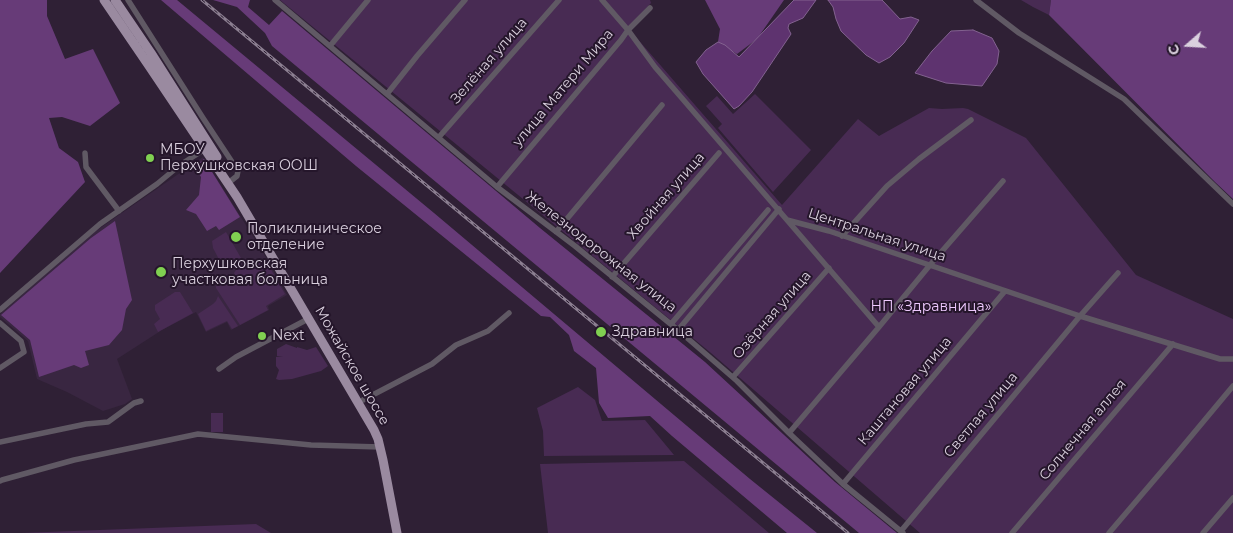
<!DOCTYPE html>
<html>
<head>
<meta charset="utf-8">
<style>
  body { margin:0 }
  #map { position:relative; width:1233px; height:533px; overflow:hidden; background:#2f2035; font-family:Montserrat,sans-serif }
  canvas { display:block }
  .north { position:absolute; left:1163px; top:20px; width:50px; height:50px; -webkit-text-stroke:4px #25162b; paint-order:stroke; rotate:251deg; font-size:14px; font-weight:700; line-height:20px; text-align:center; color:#dad0de }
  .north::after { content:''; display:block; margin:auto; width:18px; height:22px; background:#dad0de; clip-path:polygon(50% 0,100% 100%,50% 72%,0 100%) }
</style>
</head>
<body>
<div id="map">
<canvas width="1233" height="533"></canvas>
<div class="north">С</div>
</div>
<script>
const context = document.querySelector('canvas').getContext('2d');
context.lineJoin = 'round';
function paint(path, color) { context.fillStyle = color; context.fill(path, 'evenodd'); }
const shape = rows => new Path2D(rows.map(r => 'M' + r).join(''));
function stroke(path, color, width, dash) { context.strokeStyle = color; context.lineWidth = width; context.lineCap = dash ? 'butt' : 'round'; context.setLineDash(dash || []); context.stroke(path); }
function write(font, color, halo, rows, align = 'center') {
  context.font = font + ' Montserrat,sans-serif'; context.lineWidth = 4; context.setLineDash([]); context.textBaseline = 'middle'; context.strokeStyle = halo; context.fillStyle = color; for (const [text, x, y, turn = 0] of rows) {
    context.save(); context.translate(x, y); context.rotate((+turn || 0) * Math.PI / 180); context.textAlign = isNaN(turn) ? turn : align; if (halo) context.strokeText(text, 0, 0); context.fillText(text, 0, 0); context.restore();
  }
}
paint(shape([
  [203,157,261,249,287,295,268,306,269,310,231,330,227,322,206,332,196,312,162,330,117,359,132,399,125,404,103,411,67,392,37,379,28,341,0,317,0,314,90,235]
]), '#392641');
paint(shape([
  [280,0,650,0,651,3,628,28,782,205,858,119,879,136,929,108,942,109,963,108,968,109,1026,138,1136,275,1233,319,1233,533,920,533,711,353],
  [1021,0,1051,0,1049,15,1033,7],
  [755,94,811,150,773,192,718,128,722,124,706,106,717,96,733,114],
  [226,232,241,258,224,269,213,248,212,241],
  [265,259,285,294,266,306,268,310,240,325,216,288,216,282,228,274,235,275,234,273,236,270,250,261,256,265],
  [175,292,180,292,193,313,158,332,154,324,160,319,155,310,155,305],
  [218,296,238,326,232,329,227,321,206,331,198,314,213,304,216,301],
  [286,344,297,348,297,347,307,350,316,347,328,366,321,371,292,379,279,380,276,379,279,370,276,366,276,357,283,356,277,356,277,349],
  [578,387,595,400,602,421,645,420,674,455,544,456,543,431,537,408],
  [211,413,223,413,223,432,211,432],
  [684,461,769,533,548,533,540,464],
  [256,524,271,533,21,533]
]), '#482b53');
paint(shape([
  [0,0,47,0,47,16,65,59,93,49,120,103,90,126,62,117,49,118,59,148,78,162,85,182,0,273],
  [161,0,177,0,434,213,750,479,817,533,787,533,672,436,650,416,608,418,599,403,596,368,574,351,569,335,550,317,541,316,356,166],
  [213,0,250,0,248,7,269,25,282,11,540,228,705,362,835,482,897,533,859,533,272,46,265,33,237,7],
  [705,0,784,0,757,39,737,54,718,42,720,29],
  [1051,0,1233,0,1233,199,1215,182,1049,15],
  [204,159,240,217,219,230,216,226,207,231,196,214,186,210,199,195,201,177,194,167],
  [115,221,132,300,126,309,122,330,109,345,85,351,89,365,81,368,74,365,39,377,30,340,1,315,91,238]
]), '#673b78');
const water = shape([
  [794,0,816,0,803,18,789,24,788,28,791,34,752,92,739,106,734,109,703,74,696,62,706,50,718,42,725,45,739,57,794,0],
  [828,0,882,0,900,19,911,17,919,20,904,43,890,57,879,63,866,55,841,31,836,19,833,7,828,0],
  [973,30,992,38,999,51,997,64,982,86,946,83,915,73,932,51,951,31,973,30]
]);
paint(water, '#5e336f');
stroke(water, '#836290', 1);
stroke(shape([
  [128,0,203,118,238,171,237,176,232,180],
  [275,0,497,187,575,246,678,330,737,381,789,433,843,484,903,533],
  [602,0,628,30,655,67,787,220,829,231,1080,316,1220,359,1233,359],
  [976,0,1019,33,1124,99,1233,204],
  [330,46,368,0],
  [387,94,417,56,465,0],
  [439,137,559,0],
  [85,153,86,167,119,211],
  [497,187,621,40,628,30,650,8],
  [787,220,879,327],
  [556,232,662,105],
  [842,236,887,186,919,159,971,120],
  [612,277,719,153],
  [0,310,100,224,157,184,180,165,205,149],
  [0,323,21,341,24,352,0,368],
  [671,324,768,210],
  [678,330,779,209],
  [219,369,236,357,308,319],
  [733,377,829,268],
  [363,400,432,364,456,345,488,331,509,313],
  [789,433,879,327,930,265,1003,181],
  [0,442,86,424,108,422,134,403,141,401],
  [0,481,2,480,74,460,198,434,311,445,380,447],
  [843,484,1005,291],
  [901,531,1080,316,1118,273],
  [1012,533,1173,344],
  [1109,533,1173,458,1233,386],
  [1203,533,1233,498]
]), '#605964', 5.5);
stroke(shape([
  [104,0,149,66,237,197,374,430,378,439,383,460,397,533],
  [115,0,151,53,217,157]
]), '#9a8aa0', 9);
const rail = shape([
  [202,0,848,533]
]);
stroke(rail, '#8c7f91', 3);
stroke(rail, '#25162b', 1, [4]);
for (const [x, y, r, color] of [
  [150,158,5,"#80d051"],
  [236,237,6,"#80d051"],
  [161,272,6,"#80d051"],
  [601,332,6,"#80d051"],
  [262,336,5,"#80d051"]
]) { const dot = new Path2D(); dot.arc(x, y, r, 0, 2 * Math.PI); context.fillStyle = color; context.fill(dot); stroke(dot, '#25162b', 2); }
write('14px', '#dad0de', '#25162b', [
  ["Зелёная улица",489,61,-49],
  ["улица Матери Мира",563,88,-50],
  ["Хвойная улица",666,196,-49],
  ["Центральная улица",877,235,18],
  ["Железнодорожная улица",601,252,38],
  ["Озёрная улица",772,315,-49],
  ["Можайское шоссе",352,366,60],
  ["Каштановая улица",905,391,-50],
  ["Светлая улица",981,415,-50],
  ["Солнечная аллея",1083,430,-50]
]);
write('14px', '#dad0de', '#25162b', [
  ["МБОУ",160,150],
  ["Перхушковская ООШ",160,166],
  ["Поликлиническое",247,229],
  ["отделение",247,245],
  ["Перхушковская",172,264],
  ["участковая больница",172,280],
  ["Здравница",612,332],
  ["Next",272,336]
], 'left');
write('14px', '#eec9fe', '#25162b', [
  ["НП «Здравница»",931,307]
]);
</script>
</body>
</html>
